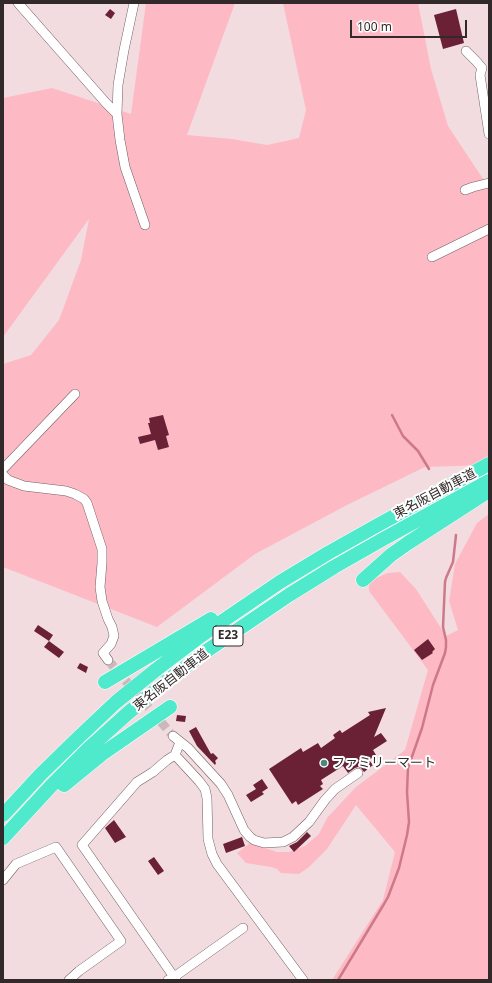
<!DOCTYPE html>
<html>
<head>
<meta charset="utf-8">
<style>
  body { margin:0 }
  #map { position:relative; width:492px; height:983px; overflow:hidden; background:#f2dcdf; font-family:"Noto Sans",sans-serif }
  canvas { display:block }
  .frame { position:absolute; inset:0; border:4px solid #31292a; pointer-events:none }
  .scale { position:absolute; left:350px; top:20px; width:117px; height:18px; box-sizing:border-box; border:2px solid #31292a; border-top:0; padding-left:5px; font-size:12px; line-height:14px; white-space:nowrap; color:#31292a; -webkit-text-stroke:3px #fff; paint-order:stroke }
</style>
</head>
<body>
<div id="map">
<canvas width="492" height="983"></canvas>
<div class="frame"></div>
<div class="scale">100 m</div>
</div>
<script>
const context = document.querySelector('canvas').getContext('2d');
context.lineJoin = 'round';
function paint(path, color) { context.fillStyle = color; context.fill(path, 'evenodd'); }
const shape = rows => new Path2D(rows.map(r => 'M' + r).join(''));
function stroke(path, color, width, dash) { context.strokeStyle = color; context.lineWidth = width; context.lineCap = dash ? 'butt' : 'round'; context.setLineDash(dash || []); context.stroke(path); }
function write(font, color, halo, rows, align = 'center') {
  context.font = font + ' "Noto Sans","Noto Sans JP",sans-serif'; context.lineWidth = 4; context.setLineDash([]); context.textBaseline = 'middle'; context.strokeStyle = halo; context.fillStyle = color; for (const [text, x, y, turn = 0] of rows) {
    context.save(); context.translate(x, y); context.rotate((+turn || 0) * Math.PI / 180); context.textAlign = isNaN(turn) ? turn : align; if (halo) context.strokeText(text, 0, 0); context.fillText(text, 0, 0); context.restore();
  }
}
paint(shape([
  [146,3,235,3,187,135,232,139,267,145,299,138,306,110,283,3,418,3,431,69,448,126,489,188,489,465,425,467,347,505,255,554,157,627,3,567,3,364,31,355,59,320,81,260,89,219,3,337,3,98,52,88,131,114],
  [489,514,489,980,332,980,383,900,395,852,356,805,327,849,309,867,299,874,281,873,277,869,271,867,246,863,237,853,250,843,277,852,289,852,305,846,319,834,327,818,356,787,405,750,428,670,369,591,369,586,371,580,388,573,400,572,416,589,446,636,458,630,449,601,455,564,477,523]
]), '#fdbac5');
stroke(shape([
  [392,415,403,436,418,451,429,469],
  [338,980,384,904,388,897,399,868,407,835,409,822,407,792,408,768,422,728,433,685,445,653,446,647,446,640,443,627,445,582,446,578,453,562,456,535]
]), '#cd7989', 2.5);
paint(shape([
  [110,9,115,13,111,19,105,15],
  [456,9,464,43,443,49,434,15],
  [163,415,169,435,166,436,169,447,158,450,155,440,140,444,138,437,151,434,148,423,150,423,149,418],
  [38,625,53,635,49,641,64,652,59,658,44,647,49,641,34,631],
  [428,639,435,649,432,652,433,653,422,660,414,650],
  [80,663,88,667,86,673,77,668],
  [386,708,374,737,381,733,387,741,373,750,376,755,369,760,373,765,364,772,361,768,358,767,355,768,348,773,343,766,321,780,323,784,320,786,323,789,298,805,296,801,292,804,269,769,301,748,303,752,318,743,321,748,335,738,333,735,340,730,342,733,370,715,368,712],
  [177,715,186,716,185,722,176,721],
  [196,727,211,754,213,753,218,758,215,761,216,763,215,765,197,746,189,731],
  [262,779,268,788,262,792,264,794,251,802,246,795,256,789,253,785],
  [114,820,126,837,115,843,105,828],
  [307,832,311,836,294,852,289,846,297,842],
  [242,837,245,846,226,853,223,844],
  [154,857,164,871,158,875,148,861]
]), '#6b2135');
stroke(shape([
  [108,660,173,736]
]), '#cbb8bb', 9, [9, 4.5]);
const minor = shape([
  [18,3,106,103,117,114],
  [134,3,124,50,118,85,117,114,120,140,125,167,145,225],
  [466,51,476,61,482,68,480,75,489,134],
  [465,190,473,187,489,183],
  [432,257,489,229],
  [3,469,75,394],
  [3,475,8,480,24,486,66,491,75,494,84,499,87,503,102,549,102,563,100,587,102,601,108,619,112,627,114,636,111,644,103,653,108,660],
  [173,736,188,748,221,784,228,795,244,830,250,837,254,840,264,843,283,842,293,837,309,822,325,800,335,789,358,773],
  [175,755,199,781,205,789,207,798,208,839,212,854,217,864,303,980],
  [3,880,16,864,56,847,121,941,79,971,69,980],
  [168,980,174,977,82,845,137,782,153,772,167,760,175,755,180,742],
  [176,980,174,977,243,928]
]);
const highway = shape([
  [363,580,391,555,408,543,487,492],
  [105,682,211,619],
  [64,785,102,754,170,707],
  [3,815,41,774,79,737,116,702,157,669,202,635,280,582,328,553,376,526,489,464],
  [3,838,51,786,88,749,128,713,167,681,205,652,289,595,334,567,385,538,489,481]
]);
stroke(minor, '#715f62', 10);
stroke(highway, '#fff', 15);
stroke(minor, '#fff', 9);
stroke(highway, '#4fe9cc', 14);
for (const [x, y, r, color] of [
  [324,763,4,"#47897b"]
]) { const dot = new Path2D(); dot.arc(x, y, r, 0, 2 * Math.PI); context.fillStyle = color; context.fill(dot); stroke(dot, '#fff', 1.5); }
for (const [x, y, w] of [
  [228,636,30]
]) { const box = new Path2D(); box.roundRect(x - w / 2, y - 10, w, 20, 3); context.fillStyle = '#fff'; context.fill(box); stroke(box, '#31292a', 1); }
write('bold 12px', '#31292a', null, [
  ["E23",228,636]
]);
write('13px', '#31292a', '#fff', [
  ["東名阪自動車道",435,494,-28],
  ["東名阪自動車道",171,680,-38]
]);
write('13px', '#31292a', '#fff', [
  ["ファミリーマート",332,763]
], 'left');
</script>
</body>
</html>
